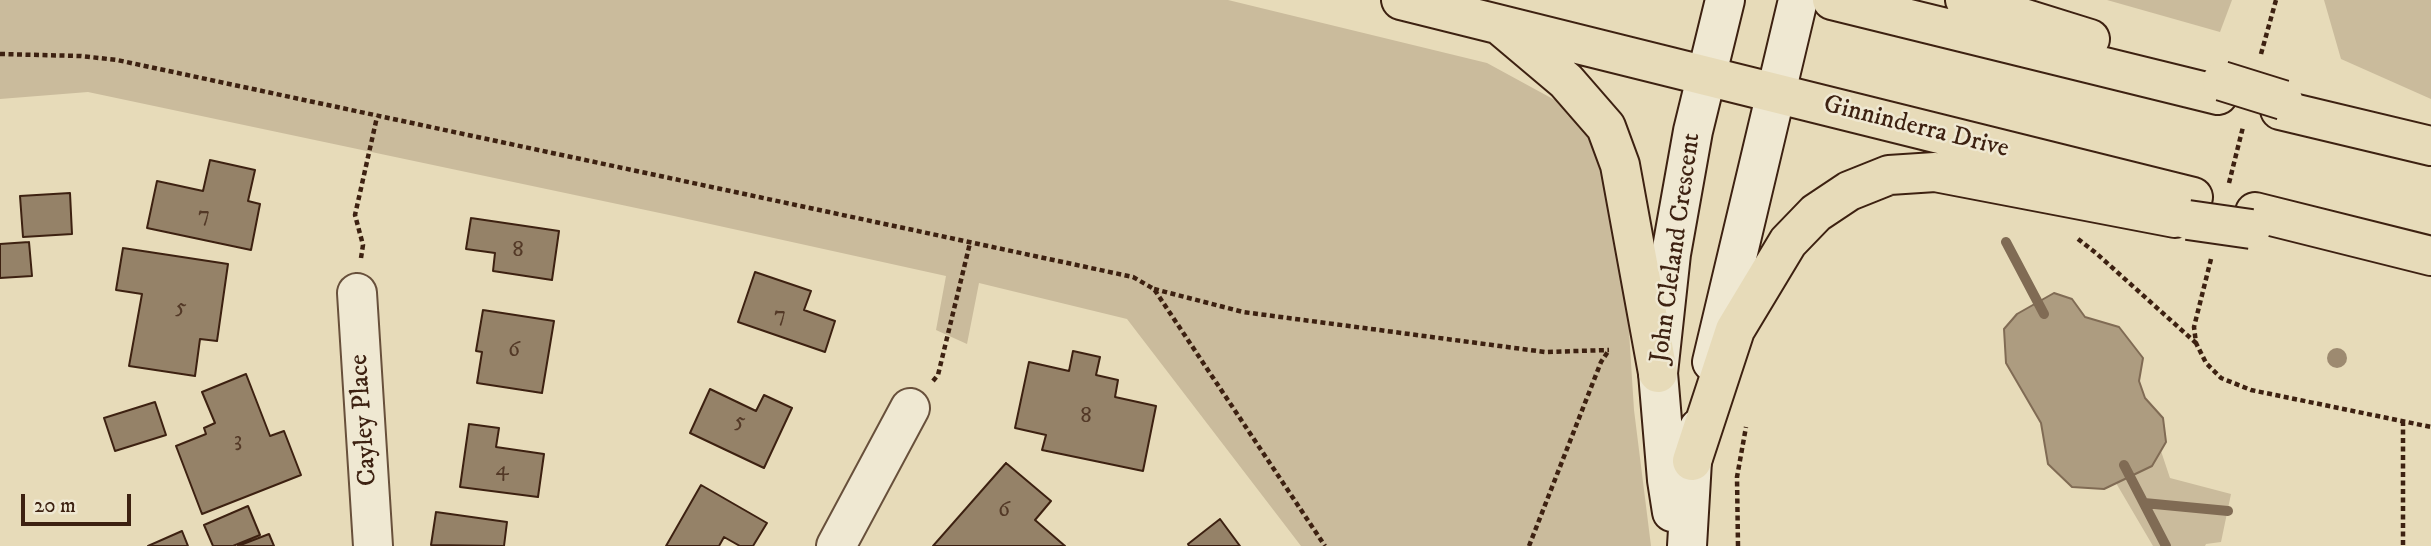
<!DOCTYPE html>
<html>
<head>
<meta charset="utf-8">
<style>
  body { margin:0 }
  #map { position:relative; width:2431px; height:546px; overflow:hidden; background:#e7dbb9; font-family:"IM FELL DW Pica",serif }
  canvas { display:block }
  .scale { position:absolute; left:21px; top:494px; width:110px; height:32px; box-sizing:border-box; border:4px solid #3d2111; border-top:0; padding-left:9px; font-size:21px; line-height:24px; white-space:nowrap; color:#3d2111; -webkit-text-stroke:5px #efe8d2; paint-order:stroke }
</style>
</head>
<body>
<div id="map">
<canvas width="2431" height="546"></canvas>
<div class="scale">20 m</div>
</div>
<script>
const context = document.querySelector('canvas').getContext('2d');
context.lineJoin = 'round';
function paint(path, color) { context.fillStyle = color; context.fill(path, 'evenodd'); }
const shape = rows => new Path2D(rows.map(r => 'M' + r).join(''));
function stroke(path, color, width, dash) { context.strokeStyle = color; context.lineWidth = width; context.lineCap = dash ? 'butt' : 'round'; context.setLineDash(dash || []); context.stroke(path); }
function write(font, color, halo, rows, align = 'center') {
  context.font = font + ' "IM FELL DW Pica",serif'; context.lineWidth = 5; context.setLineDash([]); context.textBaseline = 'middle'; context.strokeStyle = halo; context.fillStyle = color; for (const [text, x, y, turn = 0] of rows) {
    context.save(); context.translate(x, y); context.rotate((+turn || 0) * Math.PI / 180); context.textAlign = isNaN(turn) ? turn : align; if (halo) context.strokeText(text, 0, 0); context.fillText(text, 0, 0); context.restore();
  }
}
paint(shape([
  [0,0,1228,0,1487,63,1575,111,1610,173,1624,252,1634,410,1651,546,1301,546,1127,319,979,283,967,344,936,330,946,276,674,216,88,92,0,99],
  [2107,0,2232,0,2220,32],
  [2324,0,2431,0,2431,99,2341,59],
  [2161,451,2170,478,2231,494,2221,542,2206,544,2205,546,2153,546,2116,483,2152,466]
]), '#cabb9c');
const water = shape([
  [2054,293,2072,299,2085,317,2119,327,2143,358,2139,381,2145,398,2163,418,2166,442,2152,466,2104,489,2072,487,2048,464,2041,423,2006,363,2004,329,2017,314,2054,293]
]);
paint(water, '#ad9c80');
stroke(water, '#806b54', 2);
stroke(shape([
  [2006,242,2044,314],
  [2124,465,2166,546],
  [2144,503,2228,511]
]), '#806b54', 10);
const building = shape([
  [210,160,255,170,248,201,260,204,251,250,147,228,157,181,203,191,210,160],
  [70,193,72,234,23,237,20,196,70,193],
  [471,218,559,231,552,280,493,271,495,253,466,249,471,218],
  [29,242,32,276,0,278,0,244,29,242],
  [123,248,228,264,217,341,200,339,195,376,129,366,142,294,116,290,123,248],
  [755,272,811,291,804,310,835,321,825,352,738,322,755,272],
  [483,310,554,321,542,393,477,383,482,352,476,351,483,310],
  [1073,351,1100,357,1096,375,1118,380,1115,397,1156,406,1143,471,1042,450,1046,435,1015,428,1029,362,1069,371,1073,351],
  [246,374,270,436,284,431,301,475,202,514,176,446,206,434,204,428,215,423,202,392,246,374],
  [710,389,756,411,764,395,792,408,764,468,690,433,710,389],
  [155,402,166,435,115,451,104,418,155,402],
  [469,424,499,428,496,447,544,454,538,497,460,487,469,424],
  [1006,463,1051,501,1035,520,1065,546,933,546,1006,463],
  [701,485,767,523,753,546,740,546,724,537,719,546,666,546,701,485],
  [248,506,260,535,233,546,213,546,204,525,248,506],
  [436,512,507,522,504,546,431,545,436,512],
  [1220,519,1240,546,1189,546,1188,544,1220,519],
  [182,531,188,546,148,546,182,531],
  [269,534,274,546,238,546,269,534]
]);
paint(building, '#958268');
stroke(building, '#3d2111', 2);
const street = shape([
  [357,293,373,546],
  [836,546,910,408]
]);
const secondary = shape([
  [1712,362,1798,0],
  [1672,512,1667,480,1658,373,1671,254,1693,131,1725,0],
  [1687,546,1692,461,1699,428]
]);
const primary = shape([
  [1401,0,2193,197],
  [1832,0,2218,95],
  [1965,0,2090,39],
  [1502,27,1566,81,1606,127,1620,165,1658,373],
  [2280,110,2431,146],
  [2255,212,2431,256],
  [1692,461,1735,330,1788,242,1816,213,1849,191,1889,175,1935,172,2175,218]
]);
stroke(street, '#68503b', 42);
stroke(secondary, '#3d2111', 42);
stroke(primary, '#3d2111', 42);
stroke(shape([
  [0,54,81,56,117,60,1133,277,1154,289,1325,546],
  [2261,54,2276,0],
  [2229,183,2243,127],
  [2078,239,2096,253,2196,343],
  [361,258,363,245,355,215,377,117],
  [2211,259,2194,327,2196,343,2206,363,2221,378,2251,390,2431,427],
  [1154,289,1243,312,1545,352,1609,350],
  [933,381,938,375,970,243],
  [2403,421,2403,546],
  [1529,546,1601,362,1609,350],
  [1738,546,1737,477,1746,427]
]), '#3d2111', 4.5, [5, 3.5]);
stroke(street, '#efe8d2', 38);
stroke(secondary, '#efe8d2', 38);
stroke(primary, '#e7dbb9', 38);
const primaryBridge = shape([
  [2222,81,2283,100],
  [2188,220,2251,229]
]);
stroke(primaryBridge, '#3d2111', 42, []);
stroke(primaryBridge, '#e7dbb9', 38);
context.fillStyle = '#9d8a70';
for (const [x, y] of [
  [2337,358]
]) { context.beginPath(); context.arc(x, y, 10, 0, 2 * Math.PI); context.fill(); }
write('23px', '#533927', null, [
  ["7",204,216],
  ["8",518,251],
  ["5",181,308],
  ["7",780,316],
  ["6",514,351],
  ["8",1086,417],
  ["5",740,422],
  ["3",238,441],
  ["4",502,470],
  ["6",1004,511]
]);
write('26px', '#3d2111', '#efe8d2', [
  ["Ginninderra Drive",1916,128,14],
  ["John Cleland Crescent",1677,248,-82],
  ["Cayley Place",365,420,-94]
]);
</script>
</body>
</html>
